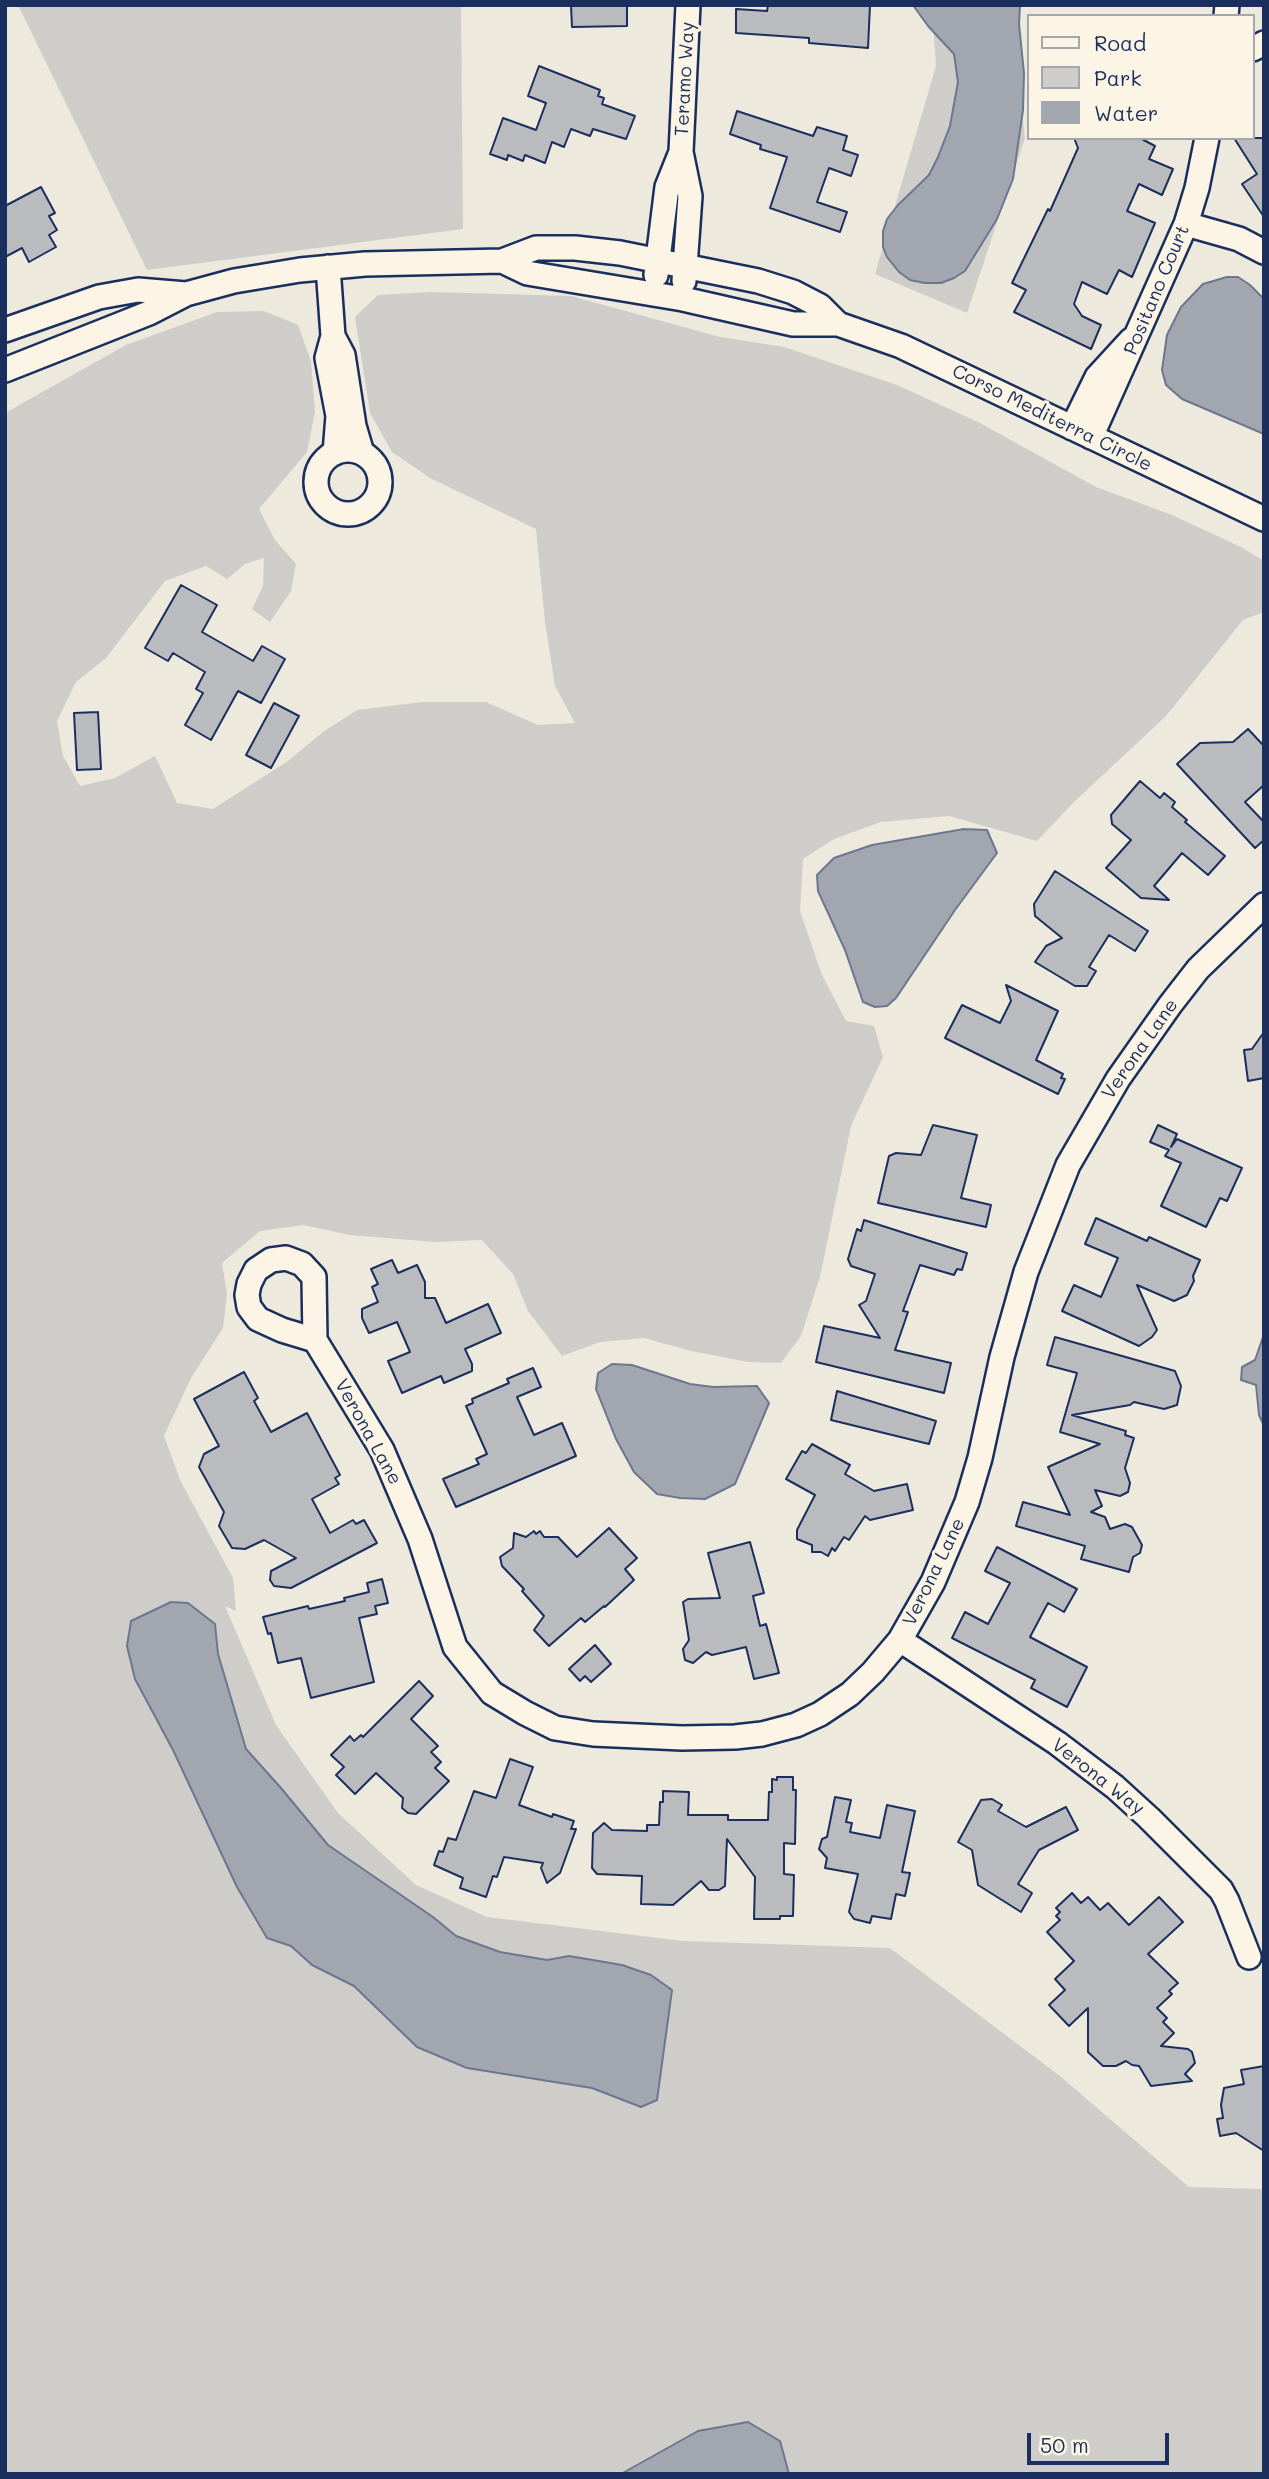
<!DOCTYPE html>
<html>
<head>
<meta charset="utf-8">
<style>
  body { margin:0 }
  #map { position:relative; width:1269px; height:2479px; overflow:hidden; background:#eee9dd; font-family:Mali,sans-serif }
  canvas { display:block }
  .frame { position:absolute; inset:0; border:7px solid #1b2f5e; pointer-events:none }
  .legend { position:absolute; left:1027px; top:14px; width:228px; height:126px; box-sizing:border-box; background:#fcf5e5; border:2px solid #a2a6af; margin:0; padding:9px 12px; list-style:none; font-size:21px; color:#1b2f5e }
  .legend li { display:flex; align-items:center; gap:14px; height:35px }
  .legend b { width:35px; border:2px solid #a2a6af }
  .scale { position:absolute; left:1027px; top:2433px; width:142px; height:32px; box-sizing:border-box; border:4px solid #1b2f5e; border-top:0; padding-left:9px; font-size:21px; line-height:24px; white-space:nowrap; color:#1b2f5e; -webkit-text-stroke:5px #fcf5e5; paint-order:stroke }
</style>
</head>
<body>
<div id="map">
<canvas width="1269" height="2479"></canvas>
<div class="frame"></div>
<ul class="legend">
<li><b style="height:9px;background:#fcf5e5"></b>Road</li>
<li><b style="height:19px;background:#cfcdca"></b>Park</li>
<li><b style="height:19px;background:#a2a7af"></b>Water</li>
</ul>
<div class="scale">50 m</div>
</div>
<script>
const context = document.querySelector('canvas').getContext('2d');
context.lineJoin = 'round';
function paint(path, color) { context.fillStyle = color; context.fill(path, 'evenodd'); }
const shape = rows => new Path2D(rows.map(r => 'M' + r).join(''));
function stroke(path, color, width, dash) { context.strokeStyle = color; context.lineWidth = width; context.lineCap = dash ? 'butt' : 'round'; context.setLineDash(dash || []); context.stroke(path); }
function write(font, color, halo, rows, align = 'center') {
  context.font = font + ' Mali,sans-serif'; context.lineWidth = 6; context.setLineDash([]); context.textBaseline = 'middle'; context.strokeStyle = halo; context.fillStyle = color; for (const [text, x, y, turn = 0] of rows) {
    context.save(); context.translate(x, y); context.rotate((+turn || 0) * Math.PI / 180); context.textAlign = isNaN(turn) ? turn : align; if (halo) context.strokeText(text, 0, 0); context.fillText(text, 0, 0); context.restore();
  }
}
paint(shape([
  [18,5,461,5,463,229,147,270],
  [932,5,1011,5,1025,138,967,313,875,274,936,66],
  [431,292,571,296,720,337,784,347,897,385,978,422,1096,487,1172,515,1241,547,1264,561,1264,612,1243,620,1166,716,1073,803,1037,841,949,816,881,822,834,839,803,859,800,911,822,975,846,1021,874,1026,883,1057,851,1126,820,1277,801,1336,781,1363,748,1362,691,1351,644,1338,600,1342,562,1356,528,1311,513,1274,482,1240,435,1242,350,1235,303,1225,260,1231,222,1263,227,1294,223,1328,191,1378,164,1436,181,1482,233,1578,236,1611,225,1606,276,1725,338,1813,416,1885,487,1917,683,1941,890,1948,1060,2076,1189,2187,1264,2189,1264,2474,5,2474,5,413,126,345,217,312,264,311,298,325,311,361,315,412,307,452,259,509,275,540,296,564,291,591,270,622,252,609,263,586,264,558,245,564,227,579,206,566,165,581,106,658,76,682,57,721,63,756,80,786,115,778,155,756,177,803,213,809,288,761,323,732,357,710,422,702,486,702,538,725,575,723,555,686,545,622,536,529,430,478,392,452,370,413,355,317,378,295]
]), '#cfcdca');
const water = shape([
  [913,5,1020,5,1019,24,1024,73,1023,110,1013,179,997,219,965,271,954,278,941,283,925,283,910,280,899,272,887,257,883,247,883,231,887,219,898,205,929,175,938,157,950,126,958,82,954,54,928,26,913,5],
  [1227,277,1238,277,1250,285,1264,299,1264,434,1182,399,1166,385,1162,370,1167,335,1181,307,1203,284,1227,277],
  [964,829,987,830,997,853,955,910,896,998,887,1006,875,1007,863,1002,845,950,818,891,817,875,834,858,872,845,964,829],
  [1264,1334,1264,1426,1259,1415,1256,1385,1241,1380,1242,1367,1255,1360,1264,1334],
  [612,1364,632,1365,690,1384,713,1387,757,1386,769,1403,735,1484,705,1499,680,1498,657,1494,634,1472,616,1439,596,1389,598,1373,612,1364],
  [171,1602,188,1603,215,1624,218,1654,246,1749,281,1788,328,1845,433,1917,456,1936,500,1952,547,1960,569,1956,622,1965,651,1975,672,1990,657,2100,641,2107,592,2088,467,2068,417,2047,354,1986,312,1965,291,1946,267,1938,237,1887,173,1750,135,1679,127,1646,131,1621,171,1602],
  [748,2422,780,2441,789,2474,621,2474,698,2431,748,2422]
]);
paint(water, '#a2a7af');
stroke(water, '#6c778f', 2);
const building = shape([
  [571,5,627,5,627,26,572,27,571,5],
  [768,5,870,5,868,48,809,43,809,38,736,33,736,9,767,11,768,5],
  [539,66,600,90,598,96,604,98,602,104,635,116,626,139,593,129,590,136,571,129,564,147,552,142,545,163,525,155,523,161,508,155,507,160,490,154,503,118,536,130,546,103,528,96,539,66],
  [737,111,813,136,817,127,847,136,843,150,858,155,851,176,829,168,817,202,847,212,840,232,770,208,787,157,760,149,761,145,730,134,737,111],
  [1074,138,1140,138,1155,146,1149,159,1173,169,1162,195,1139,184,1127,211,1155,223,1132,277,1119,270,1107,294,1082,282,1074,304,1082,316,1101,325,1091,349,1014,312,1026,290,1012,283,1048,209,1050,211,1078,148,1074,138],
  [1234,138,1264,138,1264,217,1242,184,1257,174,1234,138],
  [41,187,55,213,49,216,57,230,49,235,56,247,29,262,22,248,5,257,5,206,41,187],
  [181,585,217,605,202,632,253,661,262,646,285,659,261,703,238,691,211,740,185,725,203,693,196,689,205,672,173,653,168,661,145,648,181,585],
  [274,703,299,716,271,768,246,755,274,703],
  [98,712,101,769,77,770,74,713,98,712],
  [1248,729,1264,746,1264,785,1245,802,1264,822,1264,840,1255,848,1177,764,1200,743,1233,742,1248,729],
  [1140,781,1160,798,1164,793,1175,802,1172,807,1187,820,1185,822,1225,856,1208,875,1182,853,1154,886,1169,900,1141,898,1106,868,1131,840,1112,824,1111,815,1140,781],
  [1055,871,1148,931,1135,951,1109,935,1089,967,1096,971,1087,986,1075,986,1035,962,1046,946,1062,938,1035,916,1034,904,1055,871],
  [1006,985,1058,1011,1036,1060,1063,1074,1061,1078,1065,1079,1058,1094,945,1038,962,1005,1000,1023,1011,1001,1006,985],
  [1264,1032,1264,1078,1248,1081,1244,1050,1252,1049,1264,1032],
  [933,1125,977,1135,961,1198,991,1205,986,1227,878,1203,889,1156,896,1153,921,1155,933,1125],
  [1158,1125,1177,1134,1171,1147,1177,1139,1242,1168,1227,1201,1220,1198,1206,1227,1161,1206,1181,1163,1165,1156,1169,1150,1150,1142,1158,1125],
  [1096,1218,1147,1241,1149,1237,1200,1260,1193,1276,1194,1281,1187,1295,1174,1301,1137,1285,1157,1330,1152,1337,1139,1346,1062,1311,1074,1285,1101,1297,1118,1258,1085,1244,1096,1218],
  [864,1220,967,1253,962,1270,957,1269,954,1275,920,1265,903,1311,908,1312,895,1350,951,1363,944,1393,816,1362,824,1326,880,1338,859,1305,866,1301,875,1274,851,1266,848,1259,857,1229,861,1231,864,1220],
  [392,1260,398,1273,417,1265,425,1282,425,1298,435,1298,446,1323,488,1304,501,1333,465,1349,472,1364,472,1371,444,1383,441,1376,402,1393,388,1361,410,1352,397,1322,369,1333,362,1318,362,1309,378,1302,372,1287,378,1284,371,1269,392,1260],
  [1055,1337,1175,1371,1181,1386,1177,1405,1164,1409,1134,1402,1130,1405,1072,1415,1126,1431,1125,1435,1134,1438,1125,1468,1130,1483,1128,1492,1120,1496,1095,1490,1102,1506,1091,1512,1105,1517,1110,1529,1125,1524,1132,1527,1142,1545,1140,1553,1133,1557,1129,1572,1081,1559,1085,1546,1016,1526,1023,1502,1070,1515,1048,1467,1100,1444,1060,1432,1077,1373,1047,1365,1055,1337],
  [533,1368,541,1387,517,1397,534,1435,562,1423,576,1456,456,1507,443,1479,479,1464,476,1459,487,1454,466,1406,473,1403,472,1399,509,1383,507,1379,533,1368],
  [244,1372,258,1398,254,1401,271,1432,307,1413,340,1475,335,1478,339,1484,312,1499,330,1533,353,1520,356,1524,364,1520,377,1543,291,1588,274,1586,270,1580,271,1571,296,1558,264,1540,245,1549,232,1548,219,1526,224,1512,199,1467,204,1454,219,1446,194,1399,244,1372],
  [837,1391,936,1421,929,1444,831,1420,837,1391],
  [812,1444,850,1465,845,1474,874,1491,907,1484,913,1510,870,1520,865,1516,849,1540,844,1537,835,1551,832,1548,828,1556,821,1552,812,1552,812,1545,797,1539,797,1530,815,1495,786,1479,802,1451,806,1453,812,1444],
  [609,1528,637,1558,625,1569,634,1580,605,1607,604,1606,585,1622,581,1618,549,1646,534,1630,544,1616,522,1591,524,1589,502,1566,500,1557,513,1548,514,1533,526,1537,534,1531,536,1534,540,1531,544,1537,558,1537,577,1557,609,1528],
  [750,1542,764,1593,753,1596,760,1626,766,1624,779,1673,754,1679,746,1647,712,1655,706,1652,693,1663,685,1660,683,1649,689,1640,683,1602,688,1599,720,1598,708,1553,750,1542],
  [997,1547,1077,1589,1064,1612,1048,1603,1030,1637,1087,1667,1067,1707,1031,1688,1035,1680,952,1638,965,1612,988,1624,1010,1583,985,1571,997,1547],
  [382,1579,388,1603,375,1606,377,1614,359,1618,374,1682,311,1698,301,1658,278,1663,271,1633,268,1634,263,1617,308,1606,309,1609,345,1601,344,1598,369,1592,367,1583,382,1579],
  [595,1645,611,1664,591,1682,585,1676,580,1681,569,1669,595,1645],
  [419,1681,433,1696,411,1719,438,1746,431,1752,441,1762,435,1768,449,1781,416,1814,408,1813,402,1808,403,1798,376,1773,355,1794,336,1775,344,1767,331,1755,350,1736,354,1741,361,1735,363,1737,419,1681],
  [510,1759,533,1767,519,1805,552,1817,553,1814,574,1821,571,1829,576,1829,560,1873,547,1883,541,1868,543,1863,504,1857,497,1877,493,1876,486,1897,460,1888,463,1878,434,1865,439,1851,443,1852,448,1838,456,1840,474,1791,496,1798,510,1759],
  [777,1777,793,1777,793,1790,796,1790,795,1844,784,1843,784,1874,794,1875,793,1916,780,1916,780,1919,754,1919,755,1877,727,1839,725,1886,719,1890,709,1890,701,1881,673,1905,641,1904,642,1876,597,1874,592,1868,593,1833,604,1823,612,1830,647,1831,647,1825,659,1825,660,1802,663,1802,663,1791,689,1792,688,1815,728,1815,728,1820,768,1820,769,1792,772,1792,772,1779,777,1780,777,1777],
  [835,1797,851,1800,846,1822,852,1823,850,1832,880,1838,887,1805,915,1811,902,1872,910,1873,905,1896,896,1894,891,1919,872,1916,870,1923,854,1919,849,1912,858,1874,825,1868,827,1858,819,1849,822,1839,827,1837,835,1797],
  [992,1799,1002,1805,998,1811,1026,1827,1066,1807,1078,1830,1039,1850,1018,1884,1032,1893,1021,1912,978,1885,972,1850,958,1842,981,1800,992,1799],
  [1072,1893,1081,1903,1088,1897,1100,1910,1108,1903,1129,1925,1159,1897,1183,1922,1148,1954,1178,1983,1169,1991,1172,1994,1157,2008,1167,2018,1163,2022,1174,2033,1161,2046,1188,2049,1192,2052,1195,2063,1185,2074,1192,2081,1151,2086,1139,2066,1132,2065,1126,2061,1116,2066,1103,2066,1088,2052,1088,2008,1069,2026,1049,2005,1065,1990,1055,1979,1074,1961,1047,1932,1060,1920,1056,1916,1060,1912,1056,1908,1072,1893],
  [1264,2066,1264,2151,1236,2133,1220,2136,1217,2119,1223,2118,1221,2105,1224,2088,1244,2084,1241,2070,1264,2066]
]);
paint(building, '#babbbe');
stroke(building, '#1b2f5e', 2);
const minor = shape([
  [1226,16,1227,5],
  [1253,49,1264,43],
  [1186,224,1239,239,1264,252],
  [502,261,527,273,683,299,793,324,838,324,901,346,1264,519],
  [328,267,333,336,327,358,338,416,335,453],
  [656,275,667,187,681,152],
  [684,281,690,196,681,152,688,5],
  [5,330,99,297,138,290,186,294],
  [333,336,343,355,354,426,362,453],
  [5,370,149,313,186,294,234,281,300,270,365,264,502,261,536,248,575,248,620,253,758,281,793,292,820,306,838,324],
  [1072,428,1097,377,1131,340],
  [1091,437,1186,224,1197,188,1207,138],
  '316 482a32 32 0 1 1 64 0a32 32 0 1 1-64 0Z',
  [315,1340,282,1330,258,1319,249,1307,247,1295,249,1284,256,1270,271,1260,286,1258,302,1264,314,1277,315,1340,382,1450,420,1539,455,1647,492,1693,525,1713,555,1728,593,1734,682,1738,735,1737,762,1734,796,1725,820,1714,850,1694,873,1672,900,1640,933,1582,967,1502,980,1458,1002,1357,1026,1272,1068,1165,1118,1079,1170,1005,1198,969,1264,905],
  [900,1640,1057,1743,1115,1787,1149,1818,1221,1890,1227,1901,1249,1957]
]);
stroke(minor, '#1b2f5e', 28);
stroke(minor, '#fcf5e5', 23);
write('19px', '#1b2f5e', '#fcf5e5', [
  ["Teramo Way",685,79,-87],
  ["Positano Court",1157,290,-67],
  ["Corso Mediterra Circle",1052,418,26],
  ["Verona Lane",1140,1049,-55],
  ["Verona Lane",368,1432,61],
  ["Verona Lane",934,1572,-64],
  ["Verona Way",1098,1777,38]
]);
</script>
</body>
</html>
